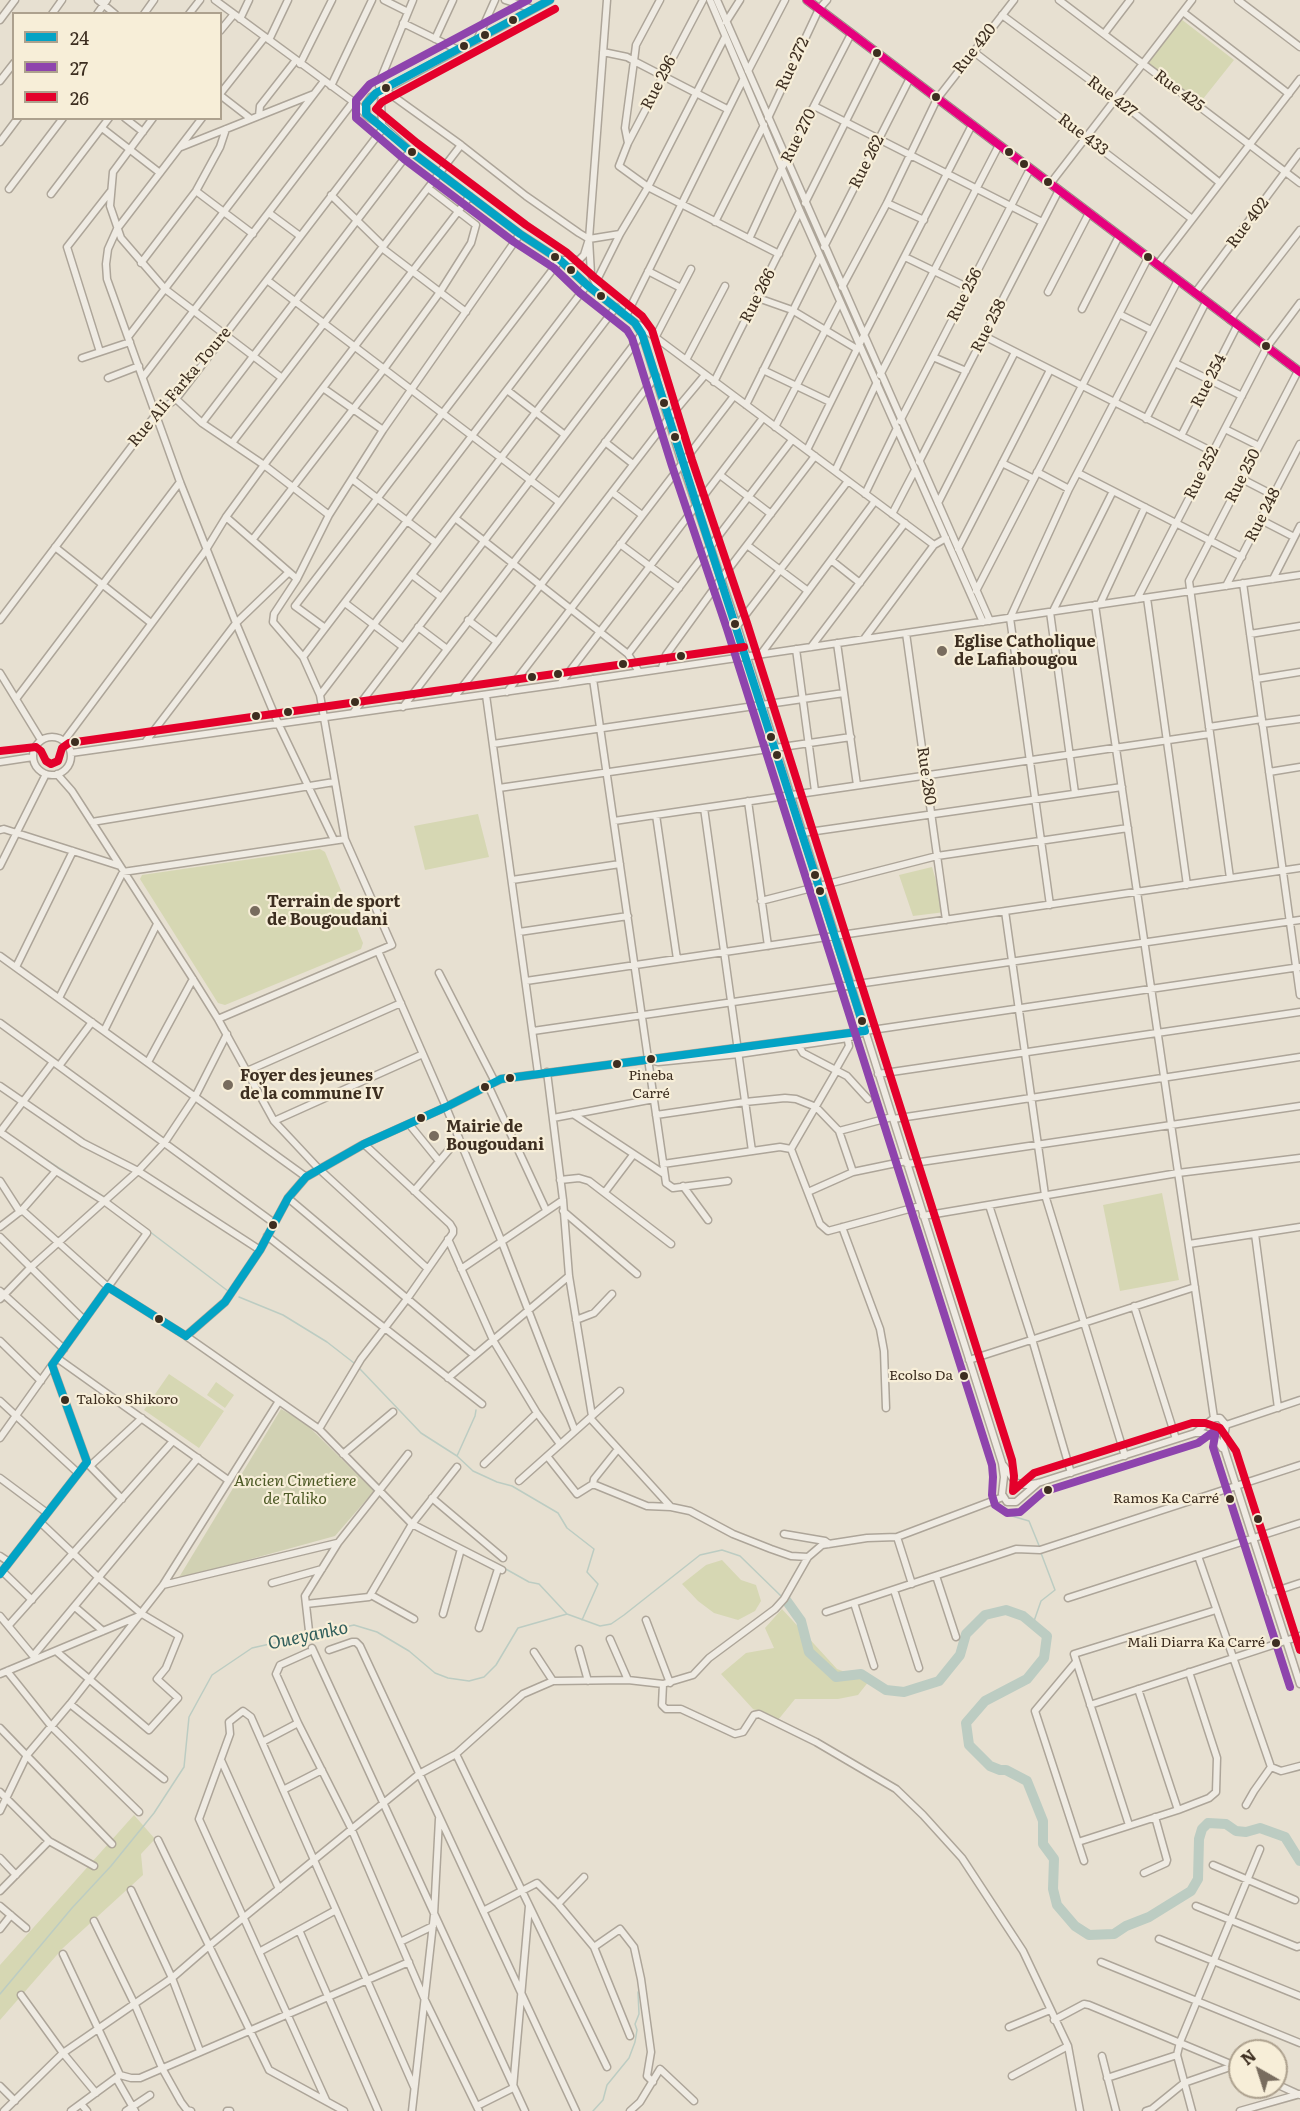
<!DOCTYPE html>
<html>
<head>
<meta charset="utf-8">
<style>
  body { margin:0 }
  #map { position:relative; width:1300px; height:2111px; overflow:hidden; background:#e7e0d1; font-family:Literata,serif }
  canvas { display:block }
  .legend { position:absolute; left:12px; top:12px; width:210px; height:108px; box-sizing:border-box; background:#f7eed8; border:2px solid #ada18e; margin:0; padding:8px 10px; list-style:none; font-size:18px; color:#3d2e20 }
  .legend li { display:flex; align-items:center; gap:12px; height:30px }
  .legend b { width:30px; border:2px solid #ada18e }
  .north { position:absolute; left:1228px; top:2039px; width:60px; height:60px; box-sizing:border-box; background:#f7eed8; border:2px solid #ada18e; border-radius:50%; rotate:321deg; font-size:16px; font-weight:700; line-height:24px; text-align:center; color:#3d2e20 }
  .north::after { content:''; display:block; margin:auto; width:21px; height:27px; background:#786c5e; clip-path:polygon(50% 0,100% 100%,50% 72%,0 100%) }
</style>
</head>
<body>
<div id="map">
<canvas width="1300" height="2111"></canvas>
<ul class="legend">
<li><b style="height:8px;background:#03a3c5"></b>24</li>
<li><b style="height:8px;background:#8e44ad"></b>27</li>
<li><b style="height:8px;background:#e4002b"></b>26</li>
</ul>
<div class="north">N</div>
</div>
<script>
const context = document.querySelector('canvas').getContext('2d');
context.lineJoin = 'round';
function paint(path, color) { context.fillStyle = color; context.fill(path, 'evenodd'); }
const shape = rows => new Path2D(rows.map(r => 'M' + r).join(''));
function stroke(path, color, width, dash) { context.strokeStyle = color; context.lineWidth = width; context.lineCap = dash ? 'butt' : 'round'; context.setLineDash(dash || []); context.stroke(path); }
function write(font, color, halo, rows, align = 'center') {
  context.font = font + ' Literata,serif'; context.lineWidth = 4.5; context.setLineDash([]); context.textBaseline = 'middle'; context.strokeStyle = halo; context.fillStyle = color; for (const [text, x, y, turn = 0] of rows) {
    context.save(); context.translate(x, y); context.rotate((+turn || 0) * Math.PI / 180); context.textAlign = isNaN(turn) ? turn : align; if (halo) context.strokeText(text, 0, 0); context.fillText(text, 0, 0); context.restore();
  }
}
paint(shape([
  [1181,19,1234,60,1199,104,1146,63],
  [478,814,489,857,425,870,414,826],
  [320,849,325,852,363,943,361,949,225,1005,218,1003,140,879,142,875],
  [932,867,945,912,913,916,899,875],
  [1162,1193,1179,1280,1120,1291,1103,1205],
  [169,1374,224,1411,199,1448,144,1410],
  [216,1382,234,1395,225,1408,207,1395],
  [722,1560,741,1580,756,1585,761,1601,755,1611,738,1620,714,1613,698,1601,682,1584,706,1565],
  [782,1609,837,1669,869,1681,858,1695,838,1699,795,1699,778,1720,753,1709,721,1674,746,1653,774,1648,765,1628],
  [134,1815,155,1839,141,1854,143,1875,63,1948,0,2020,0,1965]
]), '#d6d7b3');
paint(shape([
  [281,1409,304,1422,374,1491,335,1536,178,1579]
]), '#d1d1b3');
stroke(shape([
  [860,1046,883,1116],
  [885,1122,897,1160],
  [17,1141,104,1197],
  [899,1167,906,1191],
  [907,1194,911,1205],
  [108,1200,228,1291],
  [913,1211,960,1359],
  [239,1297,283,1315,327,1342,354,1363],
  [961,1363,975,1406],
  [360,1369,421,1433,457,1456,473,1471,497,1482,512,1486,558,1513,567,1528,594,1549,587,1572,598,1584,582,1620],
  [976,1411,984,1435],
  [989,1451,992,1466,993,1498],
  [457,1456,475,1416,476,1410],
  [995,1503,998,1509,1005,1514,1029,1521,1040,1548],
  [485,1558,492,1562],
  [504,1568,529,1582,539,1584,567,1614],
  [1033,1624,1041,1601,1055,1590,1041,1553],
  [0,1994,72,1908,111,1866,154,1813,184,1767,189,1717,212,1675,252,1648,354,1625,377,1632,409,1651,435,1673,448,1678,469,1681,484,1677,496,1665,518,1628,567,1614,600,1626,611,1624,624,1615,700,1555,722,1550,740,1556,781,1596],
  [593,2111,603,2100,607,2085,629,2058,635,2042,637,2030,635,2024,639,2014,638,1992]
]), '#bcccc2', 1.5);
stroke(shape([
  [786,1600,801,1621,809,1652,836,1677,861,1674,886,1690,904,1692,939,1681,960,1655,966,1634,985,1615,1006,1610,1023,1616,1047,1636,1044,1658,1027,1679,985,1701,966,1723,969,1745,990,1766,1000,1770,1006,1770,1027,1781,1043,1821,1043,1844,1054,1859,1053,1889,1057,1905,1075,1926,1089,1935,1114,1934,1126,1926,1149,1917,1191,1891,1198,1879,1199,1839,1202,1829,1208,1823,1226,1824,1236,1831,1246,1832,1260,1828,1285,1837,1300,1861]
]), '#bcccc2', 10);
const minor = shape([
  [98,0,115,14],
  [215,0,355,103,368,117,382,125,410,151,520,234,560,260,587,285,635,323,642,334,682,463,737,626,1002,1463,1004,1477,1002,1494,1007,1502,1016,1502,1038,1483],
  [384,0,408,12],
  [413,0,379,83,379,86,461,145,526,196,579,233,589,239,620,234],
  [505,0,533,9],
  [660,0,636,45,634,61,727,109],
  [703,0,628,143,619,166,648,187,779,254],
  [710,0,800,211,983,622],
  [717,0,990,621],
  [1059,0,1300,183],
  [1238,0,1300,47],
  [1183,12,1289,94],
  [52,14,62,0],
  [97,14,107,0],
  [144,14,154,0],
  [189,14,200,0],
  [1002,15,1129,109,1220,183],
  [240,19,249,0],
  [0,20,15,0],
  [726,22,740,0],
  [403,23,458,50],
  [220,31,234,14],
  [1104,34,1130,0],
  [435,39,453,0],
  [269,40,288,0],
  [477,40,495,0],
  [603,52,627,57,634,61,625,128,628,143],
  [974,52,1192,219],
  [300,64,332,0],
  [748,71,785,0],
  [0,81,14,63],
  [331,86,372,0],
  [220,94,265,37],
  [220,95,251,119],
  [814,106,1042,222],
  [367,115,366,104,371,97,550,0],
  [259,116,260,106,296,60],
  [125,118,143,132],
  [153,118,113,172,110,206,121,238,165,289,282,378],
  [202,118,117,229,108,249,106,264,107,279,180,482,236,623,278,723,334,840],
  [768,118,819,9,827,0],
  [382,125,381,102,383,91],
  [102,128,160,173],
  [0,142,18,118],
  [181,147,314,94],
  [1050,184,1192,0],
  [9,189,63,118],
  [196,191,253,234],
  [51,194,109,118],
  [331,195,383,246],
  [805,203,879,55],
  [887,203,924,220],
  [269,213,300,236],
  [715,222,764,125],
  [749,239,782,168,851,34],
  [824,247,910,78],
  [382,248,466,312],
  [905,257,969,288],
  [141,263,196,191,220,147,226,129],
  [1157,265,1300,79],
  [648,271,681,288],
  [267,280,559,502],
  [596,282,620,234,648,187,725,37],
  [842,287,887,203,937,99,1014,0],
  [1048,292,1089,213],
  [1195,293,1300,152],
  [601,294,591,274,589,239,607,0],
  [758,298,792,310,857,349],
  [1082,309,1119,236],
  [1119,314,1151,330],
  [626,316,743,80],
  [1230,320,1300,230],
  [639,325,934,545],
  [984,336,1213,452],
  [128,337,324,81],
  [655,338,691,269],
  [100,352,67,247,110,192],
  [933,357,966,371],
  [82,358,130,342],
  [686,360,725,286],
  [1175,363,1242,396],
  [763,370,830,402],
  [880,375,999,145],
  [143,377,353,102],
  [108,378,139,366],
  [714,382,800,211],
  [323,388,383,430],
  [507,390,565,435],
  [176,399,202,423,264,465,329,515],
  [746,405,820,256],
  [1146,419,1206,302],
  [900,421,1030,169],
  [202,423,410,151],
  [775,427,840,302],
  [1225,429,1259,446],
  [1181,436,1237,326],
  [605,442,633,464],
  [232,443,461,145],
  [807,450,857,349,972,125],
  [919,462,1059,190],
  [1002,463,1034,479],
  [835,471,877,382],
  [1037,472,1069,489],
  [1078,473,1242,557],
  [720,475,771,514],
  [352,479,436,543],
  [1242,479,1273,495],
  [612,492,642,515],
  [865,494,897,428],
  [938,503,1015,352],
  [892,514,915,470],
  [226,517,289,572],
  [455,518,628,654,639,672],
  [1261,520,1294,537],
  [253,539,384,369,440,292,471,243,476,225,428,188],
  [620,544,679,588],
  [747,545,808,591],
  [55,547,151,623],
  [958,549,1050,370],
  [831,560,860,583],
  [412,575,441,597],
  [1273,579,1300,526],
  [1243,583,1300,995],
  [1226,586,1300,444],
  [976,591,1148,258],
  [1147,598,1187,885],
  [1137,599,1267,347,1300,303],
  [345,603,403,647],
  [1100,604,1145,507],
  [1095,605,1214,1418],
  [1053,611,1113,491],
  [1050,612,1075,793],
  [0,620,157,413,176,399,384,127],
  [468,620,497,642],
  [737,626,848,481],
  [418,627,447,649],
  [325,628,295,606,560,260,579,260,584,255,589,239],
  [906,633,946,920],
  [1250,634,1300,626],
  [864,639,934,545,946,538],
  [837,643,857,785],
  [811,647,905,523],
  [796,649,815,791],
  [628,654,792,440],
  [761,654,875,501],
  [303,657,587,285],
  [662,668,666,655,721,579,815,456],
  [0,673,41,740],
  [593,679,666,1183,673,1188,728,1181],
  [1256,679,1300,672],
  [560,684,763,418],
  [507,692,734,396],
  [320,695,616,307],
  [486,695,538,1073],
  [16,699,180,482],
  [453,699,669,418,705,375],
  [403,707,656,376],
  [353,713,642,334],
  [1262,724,1300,719],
  [1209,727,1262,719],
  '33 756a19 19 0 1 1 38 0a19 19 0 1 1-38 0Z',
  [64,741,204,553,226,517,264,465,470,196],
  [146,741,236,623,289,572,297,579],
  [493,744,844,693],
  [71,753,560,684,1300,575],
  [0,762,33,757],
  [1269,772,1300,767],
  [57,774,72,791,193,979,218,1019,274,1121,318,1168,428,1269],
  [499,788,851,737],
  [748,801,768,946],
  [704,808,752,1151],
  [656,815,677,959],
  [614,821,1210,734],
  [92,822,334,782],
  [0,830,4,829,120,866],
  [802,833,1122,787],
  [0,866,46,774],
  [1230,878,1189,581,1298,371],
  [512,880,620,864],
  [761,901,937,856,1128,828],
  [1050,905,1010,618,1069,489,1178,280],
  [1005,911,1045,1195,1125,1456],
  [519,932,628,916],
  [378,951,446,1107,501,1240,575,1431],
  [0,956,306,1177],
  [16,967,73,851],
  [439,973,495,1082],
  [526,981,1300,868],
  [59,998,123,872,345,839],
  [218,1019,392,945,345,839,320,695,303,657,273,622,274,614,297,579,329,515,383,430,520,234],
  [0,1023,274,1223],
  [104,1031,157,924],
  [533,1031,1300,920],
  [797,1043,803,1053,847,1076,868,1099],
  [650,1060,658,1062,739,1054,848,1038,862,1033],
  [148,1062,193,979],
  [59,1066,92,1022],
  [836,1069,849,1046,847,1036],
  [247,1071,401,1003],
  [547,1072,563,1200,569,1276,592,1416],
  [878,1074,1300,1012],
  [488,1085,546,1210],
  [0,1086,83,1143,138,1171,260,1250],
  [573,1114,664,1174],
  [656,1115,745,1102,785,1098,796,1099,816,1107,839,1131,853,1172],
  [553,1118,654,1099],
  [893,1119,1300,1057],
  [274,1121,423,1054],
  [409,1124,439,1161],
  [839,1131,892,1117],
  [0,1132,56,1171,104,1201,147,1233,108,1287,22,1210],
  [0,1132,53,1062],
  [791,1149,837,1070],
  [663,1164,780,1147,791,1149,820,1224,828,1231,920,1206],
  [907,1164,1300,1106],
  [560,1180,579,1178,589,1181,671,1244],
  [0,1181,20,1212],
  [683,1186,708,1220],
  [414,1191,459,1138],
  [605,1192,633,1155],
  [808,1192,853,1172,906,1161],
  [288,1198,474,1355],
  [989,1205,1032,1339,1071,1473],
  [563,1211,637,1274],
  [923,1216,1178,1173,1300,1158],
  [0,1227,22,1210,56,1171],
  [842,1227,880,1329,884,1351,886,1408],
  [1255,1234,1278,1408],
  [267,1236,482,1404],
  [0,1237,84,1320],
  [448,1239,493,1340,537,1413,560,1444],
  [1189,1244,1300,1227],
  [461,1269,563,1200],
  [0,1291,64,1349],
  [0,1299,31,1267,138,1171,165,1142,195,1097,227,1034],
  [1134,1306,1176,1439],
  [576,1320,594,1313,612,1294],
  [186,1336,225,1302,260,1250,288,1198,306,1177,364,1144,446,1107,501,1079,865,1031,1300,967],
  [0,1341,41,1381],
  [57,1358,228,1480],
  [969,1360,1195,1287],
  [448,1378,569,1276],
  [0,1401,78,1473],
  [590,1418,671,1507],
  [1226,1425,1223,1444,1226,1454,1300,1684],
  [1226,1425,1300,1400],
  [319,1429,361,1359,407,1299,453,1233,453,1229,450,1224,364,1144],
  [1195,1433,1214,1418,1220,1418,1226,1425],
  [0,1438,52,1365],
  [343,1454,393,1412],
  [547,1456,577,1494,593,1484,647,1506,671,1507,690,1511,733,1534,771,1549,791,1556,808,1557],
  [87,1463,122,1499],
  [484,1464,537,1413],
  [90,1466,142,1418],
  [1004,1466,1016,1483,1026,1485,1038,1483,1195,1433,1203,1433,1215,1437,1222,1448],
  [0,1478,47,1513],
  [519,1481,620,1391],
  [593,1484,594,1479,618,1449],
  [432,1498,503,1558],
  [40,1522,99,1578,142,1614,179,1636,166,1668,157,1679,178,1698,149,1730,56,1651],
  [784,1534,825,1541,829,1544],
  [897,1537,912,1584],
  [0,1556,9,1562],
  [1198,1556,1271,1767,1281,1771,1300,1766],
  [2,1571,32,1600],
  [0,1574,87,1462,52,1365,108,1287,186,1336,319,1429,412,1524,502,1570],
  [936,1576,956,1637],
  [272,1583,322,1569],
  [163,1585,337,1543],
  [894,1590,919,1668],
  [1270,1593,1300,1583],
  [371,1595,414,1619],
  [1068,1598,1300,1523],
  [854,1603,874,1666],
  [306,1604,369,1597,412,1524,457,1467],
  [75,1607,103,1631],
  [826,1612,1016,1549,1040,1550,1300,1465],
  [443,1614,461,1549],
  [0,1616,34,1657],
  [646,1620,670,1683],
  [9,1625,173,1441],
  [479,1628,498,1569],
  [309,1631,305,1596,338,1543,408,1454],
  [610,1639,628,1680],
  [312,1648,525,2111],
  [579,1649,588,1681],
  [329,1650,352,1642,356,1642,360,1646,576,2111],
  [534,1652,553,1681],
  [33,1656,198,1458],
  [1076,1662,1035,1711,1084,1861],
  [7,1671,51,1726,139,1812],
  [0,1674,139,1616],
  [663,1684,662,1705,666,1709,681,1709,735,1734,743,1732,754,1715,759,1714,816,1742,896,1789,923,1815,962,1858,1023,1951,1068,2046,1080,2111],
  [1138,1689,1178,1810],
  [70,1704,164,1779],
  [1090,1705,1300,1636],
  [298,1723,351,1828,424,1998,479,2111],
  [0,1728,112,1844],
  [262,1742,298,1723,276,1674,280,1665,309,1652],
  [456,1754,607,2067],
  [221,1760,279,1889],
  [283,1790,322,1770],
  [0,1792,49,1841,94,1866],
  [1246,1805,1254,1791,1271,1767],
  [0,1811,27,1755,70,1704,163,1585,279,1401],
  [1129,1825,1074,1654,1216,1610],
  [158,1840,269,2070,344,2111],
  [1078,1842,1178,1810,1209,1798,1216,1792,1217,1758,1189,1672],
  [0,1858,16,1875],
  [1213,1865,1295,1900],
  [1144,1873,1166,1863,1167,1860,1155,1817],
  [131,1890,172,1978,200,2051],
  [0,1891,49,1841],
  [558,1904,584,1877],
  [0,1906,26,1928],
  [1196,1906,1297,1947,1300,1946],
  [483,1911,537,1883,558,1904,594,1947,630,2036],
  [94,1921,135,2005,162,2068,181,2102,187,2110,191,2111],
  [0,1929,11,1915],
  [299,1930,378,2111],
  [1159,1939,1300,1996],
  [400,1942,433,1926],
  [594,1947,620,1929,634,1947,641,1979,651,2052,647,2076,653,2082],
  [259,1952,336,1910],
  [63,1954,120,2075,131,2078,140,2078,409,1962],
  [1101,1962,1300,2043],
  [21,1995,63,2053,96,2093],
  [1054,2020,1084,2004,1089,2005,1240,2068],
  [1009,2027,1050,2010],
  [1102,2056,1116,2111],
  [1012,2076,1068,2046],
  [116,2078,135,2111],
  [1107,2078,1177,2055],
  [1276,2084,1300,2095],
  [0,2086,15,2101],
  [326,2100,199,1819,230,1734,229,1722,243,1711,251,1717,414,2087],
  [81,2104,87,2111],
  [477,2106,513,2088,529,1906],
  [4,2111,63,2053,172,1978,210,1945,419,1774,456,1754,523,1694,553,1681,628,1680,663,1684,693,1675,709,1658,775,1609,784,1599,808,1557,822,1545,867,1538,897,1537,1003,1497],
  [71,2111,120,2075],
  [126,2111,150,2095],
  [227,2111,230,2111],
  [412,2111,434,1915,439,1819],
  [630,2111,640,2102,660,2069,694,2101],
  [1146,2111,1152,2109,1184,2083,1233,2066],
  [1192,2111,1177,2055,1180,2042,1260,1849],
  [1240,2111,1300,2094]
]);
const major = shape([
  [807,0,1300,372]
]);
stroke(minor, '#ada599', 9);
stroke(major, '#928b80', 10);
stroke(minor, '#efebe3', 6);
stroke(major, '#e6e1d4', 8);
stroke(shape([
  [550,0,376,93,366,104,366,114,410,151,520,234,560,260,587,285,635,323,642,334,865,1031],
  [186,1336,225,1302,260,1250,288,1198,306,1177,364,1144,446,1107,501,1079,865,1031],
  [0,1574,87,1462,52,1365,108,1287,186,1336]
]), '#03a3c5', 8);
stroke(shape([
  [528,0,370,84,356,100,356,118,404,159,514,242,554,268,580,293,627,330,632,338,672,466,727,629,992,1465,993,1477,992,1495,995,1505,1007,1513,1020,1512,1043,1492,1198,1443,1216,1430,1213,1447,1290,1687]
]), '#8e44ad', 8);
stroke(shape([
  [555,9,382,102,376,109,417,143,526,225,566,252,594,277,642,316,652,330,692,460,747,623,1012,1460,1014,1476,1013,1491,1034,1473,1192,1423,1205,1423,1220,1428,1236,1451,1300,1650],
  [0,751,36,747,41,751,46,761,51,764,58,761,62,748,69,743,744,647]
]), '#e4002b', 8);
stroke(shape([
  [807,0,1300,372]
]), '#e5007d', 8);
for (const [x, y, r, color] of [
  [513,20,5,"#3d2e20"],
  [485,35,5,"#3d2e20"],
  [464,46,5,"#3d2e20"],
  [877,53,5,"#3d2e20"],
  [386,88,5,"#3d2e20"],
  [936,97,5,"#3d2e20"],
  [412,152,5,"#3d2e20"],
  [1009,152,5,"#3d2e20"],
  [1024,164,5,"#3d2e20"],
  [1048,182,5,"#3d2e20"],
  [555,257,5,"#3d2e20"],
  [1148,257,5,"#3d2e20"],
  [571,270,5,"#3d2e20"],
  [601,296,5,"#3d2e20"],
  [1266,346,5,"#3d2e20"],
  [664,403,5,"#3d2e20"],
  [675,437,5,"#3d2e20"],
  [735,624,5,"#3d2e20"],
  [942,651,6,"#786c5e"],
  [681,656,5,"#3d2e20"],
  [623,664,5,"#3d2e20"],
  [558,674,5,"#3d2e20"],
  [532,677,5,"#3d2e20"],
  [355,702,5,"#3d2e20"],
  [288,712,5,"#3d2e20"],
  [256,716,5,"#3d2e20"],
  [771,737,5,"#3d2e20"],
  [75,742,5,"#3d2e20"],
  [777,755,5,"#3d2e20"],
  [815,875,5,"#3d2e20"],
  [820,891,5,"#3d2e20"],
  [255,911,6,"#786c5e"],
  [862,1021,5,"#3d2e20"],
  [651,1059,5,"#3d2e20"],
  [617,1064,5,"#3d2e20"],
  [510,1078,5,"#3d2e20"],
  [228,1085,6,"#786c5e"],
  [485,1087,5,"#3d2e20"],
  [421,1118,5,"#3d2e20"],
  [434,1136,6,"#786c5e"],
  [273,1225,5,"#3d2e20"],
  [159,1319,5,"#3d2e20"],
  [964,1376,5,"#3d2e20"],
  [65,1400,5,"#3d2e20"],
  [1048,1490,5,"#3d2e20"],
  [1230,1499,5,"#3d2e20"],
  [1258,1519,5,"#3d2e20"],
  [1276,1643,5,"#3d2e20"]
]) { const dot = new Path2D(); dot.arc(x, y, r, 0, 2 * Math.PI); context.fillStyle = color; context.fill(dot); stroke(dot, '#f7eed8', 2); }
write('14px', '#3d2e20', '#f7eed8', [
  ["Pineba",651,1076,"center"],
  ["Carré",651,1094,"center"],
  ["Ecolso Da",953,1376],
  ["Taloko Shikoro",76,1400,"left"],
  ["Ramos Ka Carré",1219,1499],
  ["Mali Diarra Ka Carré",1265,1643]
], 'right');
write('16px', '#3d2e20', '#f7eed8', [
  ["Rue 420",975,49,-52],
  ["Rue 272",793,64,-65],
  ["Rue 296",659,83,-63],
  ["Rue 425",1179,91,37],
  ["Rue 427",1112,97,37],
  ["Rue 433",1083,135,37],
  ["Rue 270",799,136,-63],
  ["Rue 262",867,162,-63],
  ["Rue 402",1248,223,-53],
  ["Rue 256",965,295,-63],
  ["Rue 266",758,296,-63],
  ["Rue 258",989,326,-63],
  ["Rue 254",1209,381,-63],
  ["Rue Ali Farka Toure",180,387,-50],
  ["Rue 252",1202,473,-63],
  ["Rue 250",1243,476,-63],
  ["Rue 248",1263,515,-63],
  ["Rue 280",926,776,82]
]);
write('bold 16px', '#3d2e20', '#f7eed8', [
  ["Eglise Catholique",954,642],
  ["de Lafiabougou",954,660],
  ["Terrain de sport",267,902],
  ["de Bougoudani",267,920],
  ["Foyer des jeunes",240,1076],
  ["de la commune IV",240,1094],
  ["Mairie de",446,1127],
  ["Bougoudani",446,1145]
], 'left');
write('italic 16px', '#4d5a26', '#f7eed8', [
  ["Ancien Cimetiere",295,1481],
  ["de Taliko",295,1499]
]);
write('italic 18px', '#2f5d5a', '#f7eed8', [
  ["Oueyanko",308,1636,-12]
]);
</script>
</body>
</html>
